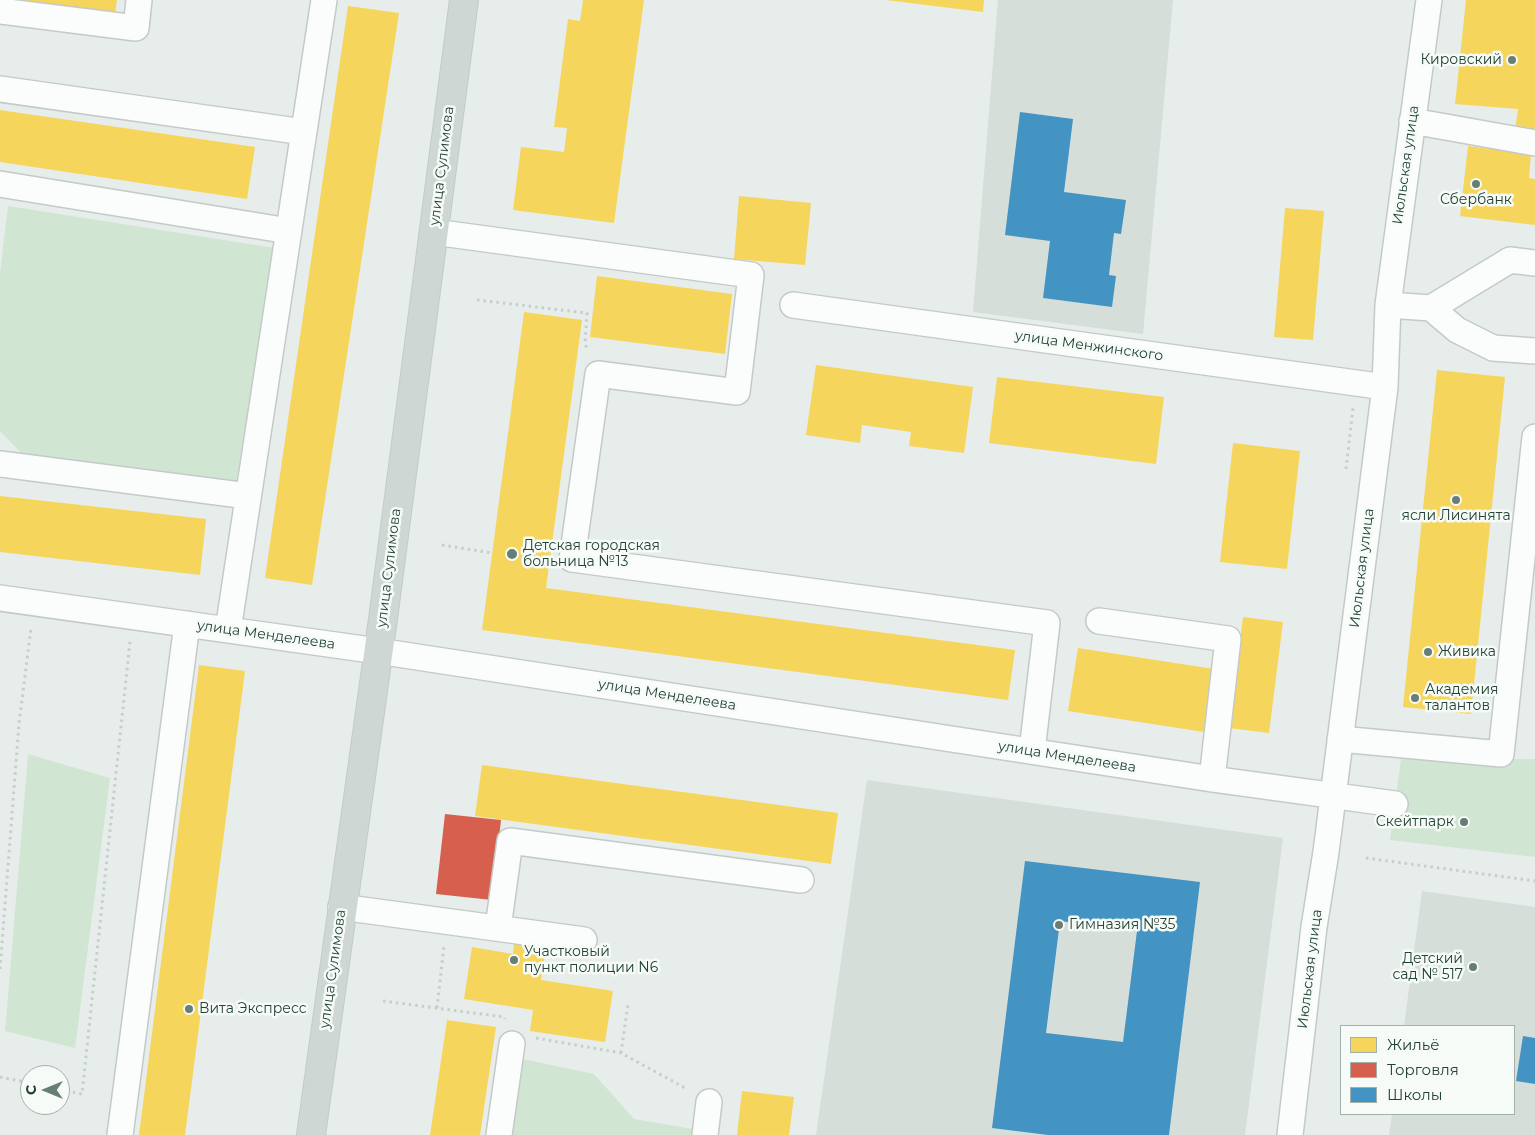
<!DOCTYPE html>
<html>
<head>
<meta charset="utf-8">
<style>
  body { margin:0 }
  #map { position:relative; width:1535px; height:1135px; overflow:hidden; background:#e7edea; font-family:Montserrat,sans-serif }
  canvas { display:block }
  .legend { position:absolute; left:1340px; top:1025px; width:175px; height:90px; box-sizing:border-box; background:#f6fbf8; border:1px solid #a2b1aa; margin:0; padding:6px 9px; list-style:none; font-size:15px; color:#234234 }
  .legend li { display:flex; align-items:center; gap:10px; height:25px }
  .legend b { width:25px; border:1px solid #a2b1aa }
  .north { position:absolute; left:20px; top:1065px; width:50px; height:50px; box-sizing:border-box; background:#f6fbf8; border:1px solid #a2b1aa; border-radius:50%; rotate:270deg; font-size:14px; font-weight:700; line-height:20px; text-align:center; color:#234234 }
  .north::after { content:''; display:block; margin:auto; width:18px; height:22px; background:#687e74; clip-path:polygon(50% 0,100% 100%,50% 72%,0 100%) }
</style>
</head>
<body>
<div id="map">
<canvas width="1535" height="1135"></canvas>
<ul class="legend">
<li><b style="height:14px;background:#f6d55c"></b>Жильё</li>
<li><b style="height:14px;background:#d6604d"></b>Торговля</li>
<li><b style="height:14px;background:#4393c3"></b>Школы</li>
</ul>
<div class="north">С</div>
</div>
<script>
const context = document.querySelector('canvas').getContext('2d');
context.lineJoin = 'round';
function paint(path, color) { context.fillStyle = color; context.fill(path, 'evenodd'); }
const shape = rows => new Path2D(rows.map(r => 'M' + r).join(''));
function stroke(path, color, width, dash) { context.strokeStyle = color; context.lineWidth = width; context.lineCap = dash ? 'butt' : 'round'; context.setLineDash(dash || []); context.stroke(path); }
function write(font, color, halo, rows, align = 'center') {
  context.font = font + ' Montserrat,sans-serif'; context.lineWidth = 5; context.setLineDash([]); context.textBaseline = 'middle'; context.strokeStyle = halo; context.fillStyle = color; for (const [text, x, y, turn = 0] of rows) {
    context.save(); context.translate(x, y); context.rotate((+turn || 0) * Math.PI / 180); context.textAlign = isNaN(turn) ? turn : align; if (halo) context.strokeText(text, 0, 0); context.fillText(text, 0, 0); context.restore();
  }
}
paint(shape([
  [998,0,1173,0,1143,334,973,312],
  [867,780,1283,838,1245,1135,816,1135],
  [1422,891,1535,907,1535,1135,1389,1135,1392,1114,1514,1114,1514,1026,1404,1026]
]), '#d5ded9');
paint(shape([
  [8,206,275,248,236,483,23,455,0,431,0,273],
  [28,754,110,778,75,1048,5,1031],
  [1401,759,1535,759,1535,857,1390,840],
  [523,1059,594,1074,634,1119,693,1129,693,1135,511,1135]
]), '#d0e6d3');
paint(shape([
  [15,0,117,0,115,14,14,4],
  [583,0,644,0,614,223,513,210,521,147,564,152,567,128,554,127,568,19,580,21],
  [886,0,984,0,983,12],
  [1466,0,1535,0,1535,134,1515,131,1518,109,1455,104],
  [348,6,399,13,312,585,265,578],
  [0,110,255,147,247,199,0,162],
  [1468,146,1531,154,1529,178,1535,179,1535,225,1460,216],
  [739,196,811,203,805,265,734,259],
  [1285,208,1324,211,1313,340,1274,337],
  [597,276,732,294,725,354,590,337],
  [524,312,582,320,546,588,1015,650,1008,700,482,630],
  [816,365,973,387,964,453,909,446,911,432,862,425,860,443,806,435],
  [1437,370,1505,377,1471,714,1403,707],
  [997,377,1164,397,1156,464,989,443],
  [1233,443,1300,451,1287,569,1220,562],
  [0,496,206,519,200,575,0,552],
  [1243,617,1283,622,1269,733,1229,728],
  [1078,648,1214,669,1204,732,1068,711],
  [199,665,245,671,185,1135,139,1135],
  [482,765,838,813,831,864,475,816],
  [514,942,546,947,541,980,613,991,605,1042,530,1031,533,1010,464,999,472,947,513,954],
  [447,1020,496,1027,480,1135,430,1135],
  [742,1091,794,1097,789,1135,737,1135]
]), '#f6d55c');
paint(shape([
  [445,814,501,820,492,900,436,894]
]), '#d6604d');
paint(shape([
  [1020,112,1073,119,1064,192,1126,200,1121,234,1114,233,1109,275,1116,276,1112,307,1043,298,1050,241,1005,235],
  [1025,861,1200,882,1169,1135,1048,1135,992,1128],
  [1060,921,1137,931,1123,1042,1046,1033],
  [1523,1036,1535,1038,1535,1084,1516,1081]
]), '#4393c3');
const minor = shape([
  [0,11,136,28,139,0],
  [0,89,304,132],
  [1412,121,1535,143],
  [0,184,289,231],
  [434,232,751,275,737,392,598,374,572,559,1047,623,1032,751],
  [793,305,1385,387],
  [1388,305,1431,308,1510,260,1535,263],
  [1431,308,1457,330,1493,348,1535,351],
  [0,464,248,496],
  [0,598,378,651,1212,779,1395,804],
  [1099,621,1228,639,1212,779],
  [228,630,324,0],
  [1340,739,1501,754,1535,437],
  [341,907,584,940],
  [498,928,510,841,801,880],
  [120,1135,187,624],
  [499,1135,512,1044],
  [705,1135,709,1102],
  [1290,1135,1314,927,1326,852,1385,387,1388,305,1429,0]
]);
const major = shape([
  [311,1135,383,619,464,0]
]);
stroke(minor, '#c4cac7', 28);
stroke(major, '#c2ccc7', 30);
stroke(shape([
  [477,300,587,313,585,344,588,350],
  [1346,469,1353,408],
  [442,545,492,553],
  [1366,858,1535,881],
  [0,969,19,724,31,628],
  [383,1001,504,1017,505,1019],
  [437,1008,444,946],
  [536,1038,621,1053,687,1089],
  [621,1053,628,1004],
  [0,1077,30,1083],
  [60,1090,82,1094,130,642]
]), '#c6cfca', 3, [2.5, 4]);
stroke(minor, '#fbfcfc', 25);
stroke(major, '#cfd7d4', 28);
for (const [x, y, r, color] of [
  [1512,60,5,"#687e74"],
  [1476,184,5,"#687e74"],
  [1456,500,5,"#687e74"],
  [512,554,6,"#687e74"],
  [1428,652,5,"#687e74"],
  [1415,698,5,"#687e74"],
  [1464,822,5,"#687e74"],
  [1059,925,5,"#687e74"],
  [514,960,5,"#687e74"],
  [1473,967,5,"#687e74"],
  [189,1009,5,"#687e74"]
]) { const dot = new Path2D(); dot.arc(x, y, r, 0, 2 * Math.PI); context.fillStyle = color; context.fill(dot); stroke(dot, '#f6fbf8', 2); }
write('14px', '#234234', '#f6fbf8', [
  ["Кировский",1502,60,"right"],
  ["Сбербанк",1476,200,"center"],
  ["ясли Лисинята",1456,516,"center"],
  ["Детская городская",523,546],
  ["больница №13",523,562],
  ["Живика",1438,652],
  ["Академия",1425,690],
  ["талантов",1425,706],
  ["Скейтпарк",1454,822,"right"],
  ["Гимназия №35",1069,925],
  ["Участковый",524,952],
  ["пункт полиции N6",524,968],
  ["Детский",1463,959,"right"],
  ["сад № 517",1463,975,"right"],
  ["Вита Экспресс",199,1009]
], 'left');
write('14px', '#234234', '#f6fbf8', [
  ["Июльская улица",1406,165,-82],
  ["улица Сулимова",442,166,-83],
  ["улица Менжинского",1089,346,8],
  ["улица Сулимова",389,568,-83],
  ["Июльская улица",1362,568,-83],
  ["улица Менделеева",266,635,8],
  ["улица Менделеева",667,695,9],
  ["улица Менделеева",1067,757,9],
  ["улица Сулимова",333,969,-82],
  ["Июльская улица",1310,969,-83]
]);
</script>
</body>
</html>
